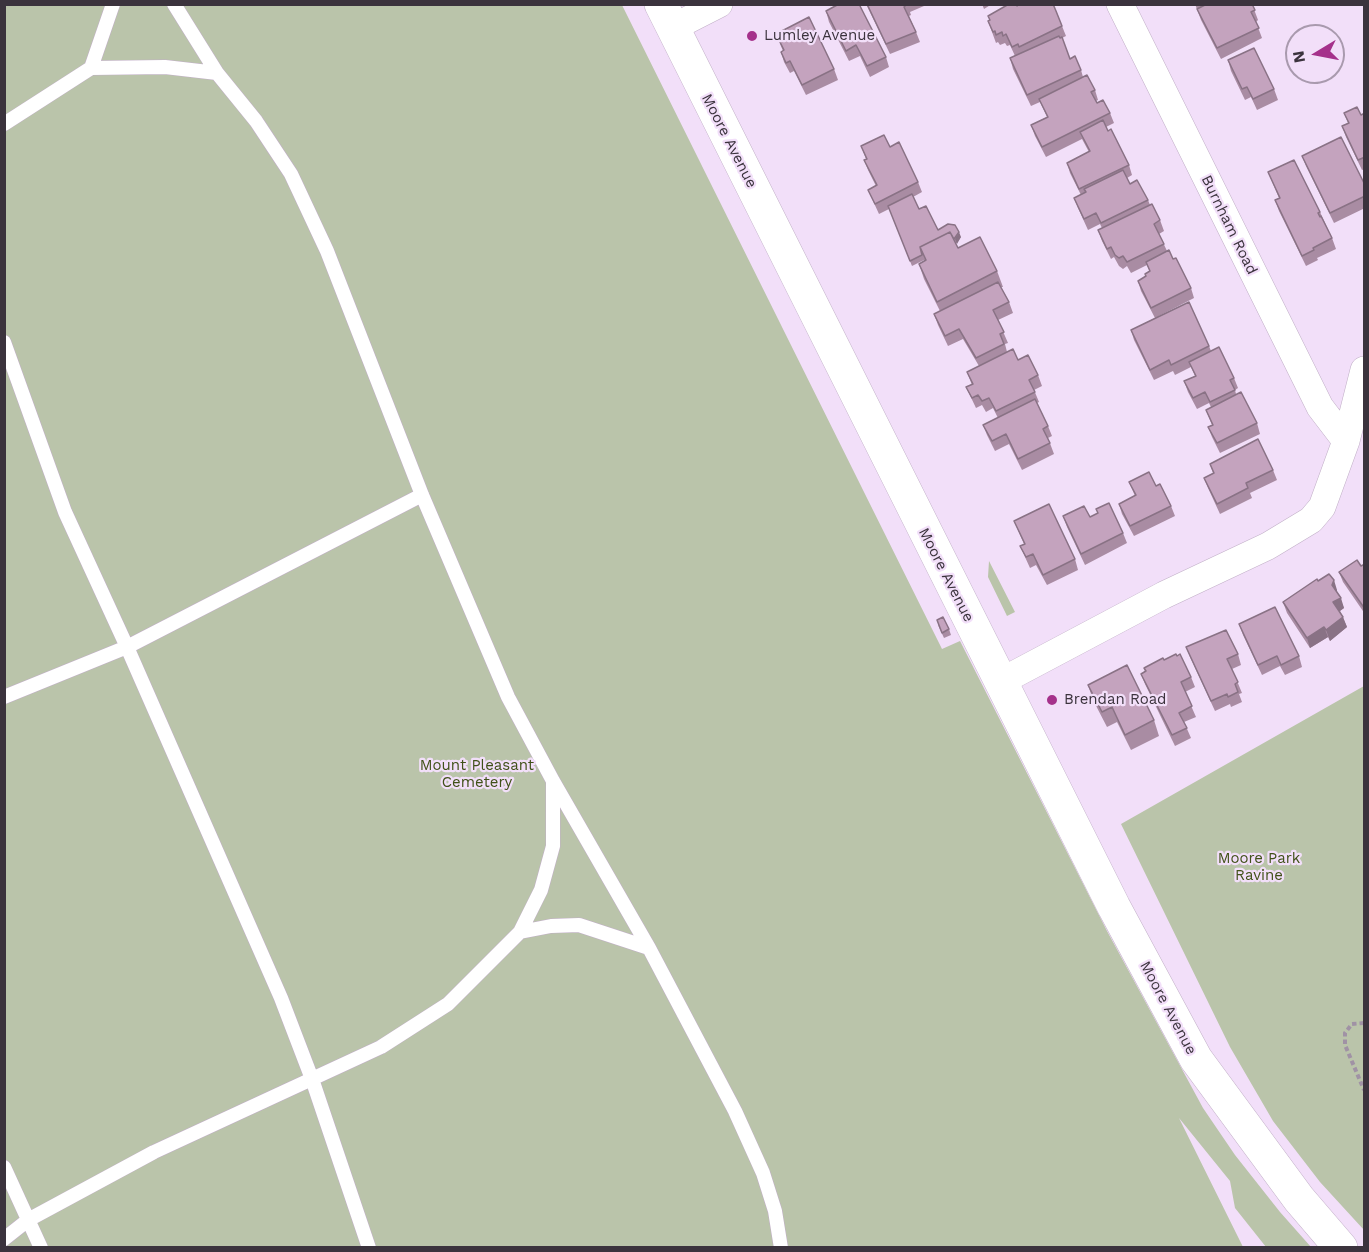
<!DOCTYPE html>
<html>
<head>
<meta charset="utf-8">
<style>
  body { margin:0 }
  #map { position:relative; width:1369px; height:1252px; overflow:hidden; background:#f2dff9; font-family:"Work Sans",sans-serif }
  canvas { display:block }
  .frame { position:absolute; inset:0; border:6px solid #3b333d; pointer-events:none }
  .north { position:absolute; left:1285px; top:24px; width:60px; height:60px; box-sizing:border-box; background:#f2dff9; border:2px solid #a99aae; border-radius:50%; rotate:260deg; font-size:16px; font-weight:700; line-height:24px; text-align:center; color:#3b333d }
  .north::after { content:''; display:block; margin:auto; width:21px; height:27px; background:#a5318b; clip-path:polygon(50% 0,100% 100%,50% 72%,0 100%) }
</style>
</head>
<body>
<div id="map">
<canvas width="1369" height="1252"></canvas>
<div class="frame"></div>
<div class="north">N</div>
</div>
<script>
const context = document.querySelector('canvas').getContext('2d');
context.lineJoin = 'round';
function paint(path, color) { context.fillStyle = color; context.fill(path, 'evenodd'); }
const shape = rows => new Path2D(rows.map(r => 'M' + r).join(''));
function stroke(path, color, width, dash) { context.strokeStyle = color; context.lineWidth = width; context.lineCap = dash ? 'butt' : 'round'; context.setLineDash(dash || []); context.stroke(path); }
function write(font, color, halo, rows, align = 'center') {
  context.font = font + ' "Work Sans",sans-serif'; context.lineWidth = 4.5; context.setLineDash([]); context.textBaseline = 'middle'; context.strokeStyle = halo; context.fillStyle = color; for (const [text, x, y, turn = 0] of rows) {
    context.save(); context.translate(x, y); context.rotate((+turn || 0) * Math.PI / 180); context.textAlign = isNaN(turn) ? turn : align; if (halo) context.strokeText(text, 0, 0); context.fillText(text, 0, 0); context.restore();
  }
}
paint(shape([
  [5,5,622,5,942,649,960,641,1107,931,1203,1108,1235,1155,1280,1212,1311,1247,1266,1247,1235,1208,1230,1181,1179,1118,1243,1247,5,1248],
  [989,561,1015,612,1007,616,988,577],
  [1364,686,1364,1230,1320,1182,1273,1121,1230,1047,1121,824]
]), '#bac4aa');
const lane = shape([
  [174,4,217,73,256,121,291,174,327,251,422,495,508,697,553,781,649,948,735,1111,763,1173,775,1211,781,1248],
  [91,68,113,4],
  [4,124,91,68,165,67,217,73],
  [4,342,65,512,127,647,281,998,312,1079,369,1248],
  [4,697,127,647,422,495],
  [520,932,541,890,553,846,553,782],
  [4,1167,41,1248],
  [4,1239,28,1220,154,1152,381,1047,448,1004,520,932,551,926,579,925,649,948]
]);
const street = shape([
  [1120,4,1320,407,1346,441],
  [672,28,719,4],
  [1000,682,1164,595,1268,546,1311,520,1322,507,1346,441,1364,370]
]);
const secondary = shape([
  [661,4,1114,907,1196,1059,1299,1199,1341,1248]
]);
stroke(lane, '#c1afc7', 15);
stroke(street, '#c1afc7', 28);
stroke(secondary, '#c1afc7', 34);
stroke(shape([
  [1364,1023,1352,1024,1345,1033,1345,1045,1364,1090]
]), '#a092a5', 4, [4.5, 3]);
stroke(lane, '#fff', 14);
stroke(street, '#fff', 27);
stroke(secondary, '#fff', 33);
paint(shape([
  [866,4,924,4,924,6,910,12,911,15,909,16,916,32,920,42,890,54],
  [982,4,992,4,984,9],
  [1016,4,1053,4,1056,11,1066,36,1062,38,1070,59,1081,70,1083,77,1095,90,1098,100,1096,101,1110,113,1114,123,1106,127,1129,165,1132,175,1127,178,1130,184,1148,200,1150,205,1160,220,1164,231,1159,234,1167,251,1173,259,1191,288,1194,298,1159,316,1209,346,1211,351,1234,378,1238,388,1235,390,1236,394,1257,423,1260,434,1220,453,1212,437,1208,427,1212,425,1206,410,1211,407,1209,403,1197,409,1188,392,1184,381,1195,376,1191,367,1175,375,1173,371,1154,380,1134,340,1131,330,1155,318,1141,291,1138,281,1146,276,1150,272,1147,265,1131,273,1127,266,1123,269,1119,266,1114,257,1111,259,1102,241,1098,230,1102,228,1100,224,1088,230,1078,208,1074,198,1081,195,1070,173,1067,163,1089,152,1082,139,1046,157,1035,136,1031,125,1047,117,1040,102,1031,106,1013,69,1010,58,1015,56,1010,45,1007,46,1005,43,1000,45,998,42,996,43,988,21,990,21,988,16],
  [1195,4,1252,4,1258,20,1256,22,1262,38,1221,59,1201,20],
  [826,11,886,57,889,67,870,77,860,56,849,61,829,22],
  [776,34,834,69,838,80,806,95,794,71,790,73,784,62,781,52,783,51],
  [1228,60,1274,89,1278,100,1257,110,1251,97,1245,100,1231,71],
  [1344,113,1361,115,1365,113,1365,169,1362,170,1346,137,1342,126,1348,123],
  [861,146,890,147,918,182,922,192,913,197,919,209,938,230,961,237,956,244,958,248,997,271,1003,287,1001,287,1009,302,1013,313,998,320,1008,343,1005,344,1007,352,1038,375,1042,386,1034,390,1039,402,1037,403,1048,426,1052,436,1048,438,1054,454,1022,470,1009,444,995,451,987,435,983,425,998,418,993,408,986,412,982,405,976,408,966,387,972,385,967,372,979,366,963,339,948,346,938,325,934,314,940,311,924,279,919,264,925,261,924,260,912,266,889,209,879,214,868,190,876,186,868,170,864,160,866,159],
  [1302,156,1365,185,1365,208,1334,223,1306,166],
  [1268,172,1320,212,1332,238,1336,249,1317,258,1318,260,1306,266,1279,211,1275,200,1279,198],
  [1210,464,1273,470,1277,480,1250,493,1252,498,1220,514,1208,488,1204,478,1213,473],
  [1129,482,1156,486,1171,506,1175,516,1134,536,1122,514,1119,504,1135,496],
  [1096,509,1123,533,1127,543,1085,565,1067,527,1063,516,1090,517,1098,513],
  [1014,521,1075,559,1078,570,1047,585,1036,565,1030,568,1020,546,1024,544],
  [1365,564,1365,614,1343,582,1339,572,1361,566],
  [1318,581,1337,590,1337,592,1344,608,1340,611,1347,627,1330,641,1328,637,1310,648,1287,613,1283,602],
  [1239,624,1299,656,1302,667,1285,675,1280,666,1262,675,1243,635],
  [938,625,949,629,951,635,944,638],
  [1186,647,1238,654,1241,665,1232,669,1242,693,1239,694,1242,702,1231,707,1230,704,1215,711,1190,657],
  [1164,660,1191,677,1195,687,1185,692,1196,717,1184,722,1191,738,1175,746,1145,684,1141,674,1145,672,1144,668],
  [1088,685,1154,720,1159,736,1131,750,1117,722,1107,727,1093,700]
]), '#a98ca3');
paint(shape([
  [959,232,961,237,957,244,955,239],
  [1334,580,1337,590,1336,595,1332,585],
  [1341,598,1344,608,1337,613,1333,602],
  [1343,617,1347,627,1330,641,1326,630],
  [1324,627,1328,637,1310,648,1307,638]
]), '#897285');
const building = shape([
  [839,4,859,4,886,57,867,66,856,45,846,51,826,11,839,4],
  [867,4,907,4,904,7,916,32,886,44,867,4],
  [1009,4,1016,4,1017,6,1020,4,1053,4,1056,11,1062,26,1019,47,1018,44,1012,47,1006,34,1003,36,1002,32,996,35,995,31,993,32,988,21,990,20,988,16,1009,4],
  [1207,4,1252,4,1255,10,1251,12,1259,28,1217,48,1197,9,1207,4],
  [809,17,834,69,802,85,790,61,786,63,781,52,784,50,776,34,809,17],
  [1059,36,1060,38,1062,37,1070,59,1075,56,1081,70,1027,95,1010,58,1059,36],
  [1254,48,1274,89,1253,99,1247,87,1242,89,1228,60,1254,48],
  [1087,75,1095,90,1091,92,1097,103,1103,100,1110,113,1042,147,1031,125,1048,117,1039,99,1087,75],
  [1357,107,1361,115,1365,113,1365,157,1358,160,1342,126,1349,123,1344,113,1357,107],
  [1103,120,1108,131,1111,129,1129,165,1079,189,1067,163,1090,151,1080,132,1103,120],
  [884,135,890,147,899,142,918,182,875,204,868,190,877,185,864,160,867,159,861,146,884,135],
  [1341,137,1365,185,1365,196,1330,213,1302,156,1341,137],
  [1294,160,1320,212,1318,213,1320,217,1321,216,1332,238,1313,248,1314,250,1302,256,1275,200,1280,198,1268,172,1294,160],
  [1123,170,1130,184,1137,180,1148,200,1101,223,1096,213,1084,219,1074,198,1086,192,1084,189,1123,170],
  [912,194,919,209,926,206,938,230,948,224,955,225,959,232,954,239,950,232,920,247,922,255,910,261,888,206,912,194],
  [1152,204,1160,220,1154,224,1164,244,1127,262,1123,256,1119,258,1115,255,1111,247,1107,249,1098,230,1152,204],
  [950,232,958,248,980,237,997,271,937,302,919,264,926,260,920,247,950,232],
  [1169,250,1173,259,1176,258,1191,288,1151,308,1138,281,1146,276,1145,274,1150,271,1146,262,1169,250],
  [998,282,1009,302,993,310,1004,332,1000,334,1004,344,976,358,959,329,945,336,934,314,998,282],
  [1189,302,1209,346,1171,365,1169,360,1150,370,1131,330,1189,302],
  [1219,347,1234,378,1230,380,1235,390,1210,402,1205,392,1193,398,1184,381,1196,376,1189,362,1219,347],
  [1013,349,1018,360,1028,355,1038,375,1029,380,1035,392,996,411,989,398,982,401,978,395,972,398,966,387,973,384,967,372,1013,349],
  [1241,392,1257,423,1217,443,1208,427,1213,425,1206,410,1241,392],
  [1035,399,1048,426,1043,429,1050,443,1018,459,1006,434,992,441,983,425,1035,399],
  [1258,439,1273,470,1246,483,1248,488,1217,504,1204,478,1214,473,1210,464,1258,439],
  [1149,472,1156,486,1160,484,1171,506,1130,526,1119,504,1136,495,1129,482,1149,472],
  [1109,503,1123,533,1081,554,1063,516,1084,506,1090,517,1098,513,1096,509,1109,503],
  [1049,504,1075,559,1043,575,1033,554,1026,557,1020,546,1025,544,1014,521,1049,504],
  [1357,560,1361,566,1365,564,1365,609,1339,572,1357,560],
  [1329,574,1334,580,1332,585,1341,598,1333,602,1343,617,1326,630,1324,627,1307,638,1283,602,1317,579,1318,581,1329,574],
  [1275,607,1299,656,1281,665,1277,656,1258,665,1239,624,1275,607],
  [943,617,949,629,942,633,937,620,943,617],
  [1226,630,1238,654,1227,659,1238,682,1235,684,1238,692,1228,697,1227,694,1211,701,1186,647,1226,630],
  [1176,654,1177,656,1180,654,1191,677,1181,682,1192,706,1179,713,1187,728,1172,735,1141,674,1146,671,1144,668,1163,658,1164,660,1176,654],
  [1127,665,1154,720,1125,735,1112,707,1102,712,1088,685,1127,665]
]);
paint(building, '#c4a3be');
stroke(building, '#897285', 1.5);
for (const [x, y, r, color] of [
  [752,36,6,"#a5318b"],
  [1052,700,6,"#a5318b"]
]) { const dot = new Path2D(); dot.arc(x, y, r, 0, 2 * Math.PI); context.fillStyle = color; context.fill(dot); stroke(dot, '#f2dff9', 2); }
write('15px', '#3b333d', '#f2dff9', [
  ["Lumley Avenue",764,36],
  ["Brendan Road",1064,700]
], 'left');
write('15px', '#3b333d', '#f2dff9', [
  ["Moore Avenue",729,141,63],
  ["Burnham Road",1229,225,64],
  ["Moore Avenue",946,575,63],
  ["Moore Avenue",1168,1008,62]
]);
write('15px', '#405118', '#f2dff9', [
  ["Mount Pleasant",477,766],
  ["Cemetery",477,783],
  ["Moore Park",1259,859],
  ["Ravine",1259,876]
]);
</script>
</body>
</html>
